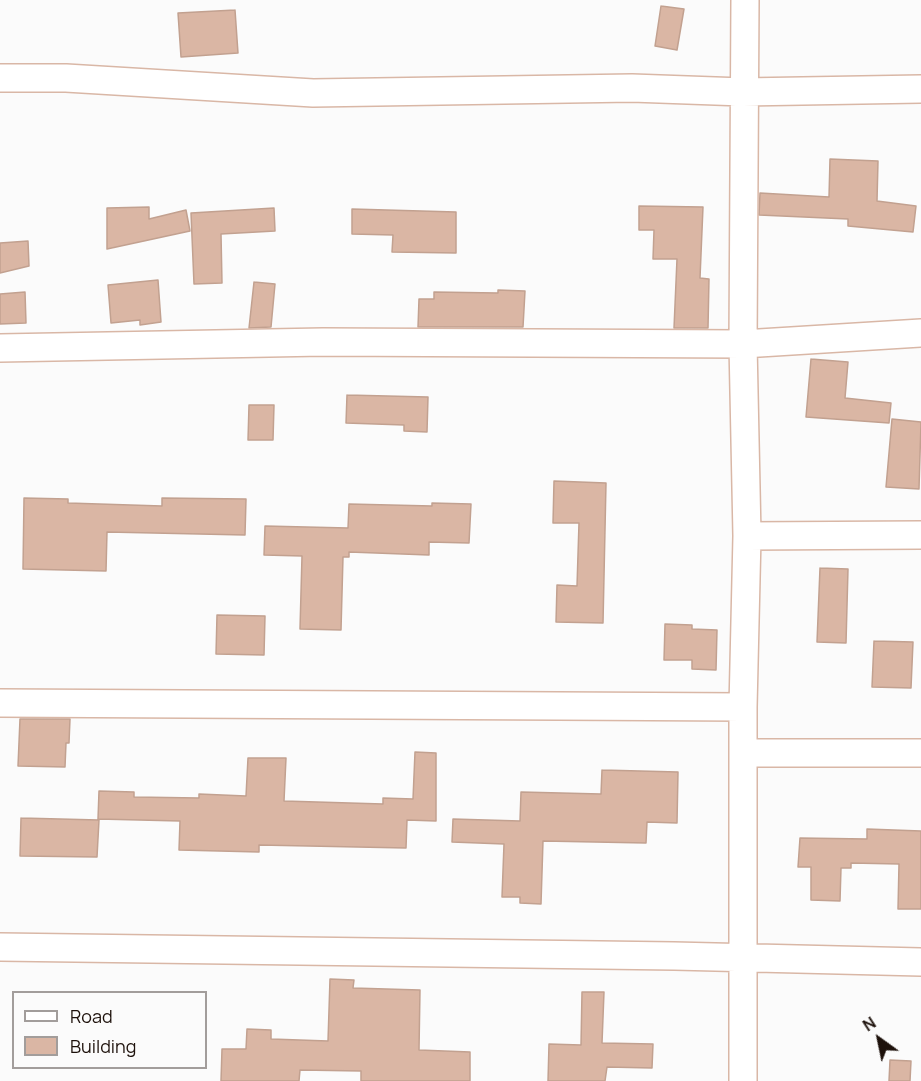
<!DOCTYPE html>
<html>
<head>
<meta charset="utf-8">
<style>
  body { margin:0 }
  #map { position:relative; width:921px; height:1081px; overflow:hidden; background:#fbfbfb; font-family:Manrope,sans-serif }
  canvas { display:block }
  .legend { position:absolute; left:12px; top:991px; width:195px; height:78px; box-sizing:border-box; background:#fbfbfb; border:2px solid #a29d9b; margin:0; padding:8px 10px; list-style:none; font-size:18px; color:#1d110b }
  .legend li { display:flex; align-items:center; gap:12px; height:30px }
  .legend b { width:30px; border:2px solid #a29d9b }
  .north { position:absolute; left:849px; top:1009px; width:60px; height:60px; -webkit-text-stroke:4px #fbfbfb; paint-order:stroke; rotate:327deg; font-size:16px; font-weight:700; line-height:24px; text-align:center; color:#1d110b }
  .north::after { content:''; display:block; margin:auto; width:21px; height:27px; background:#1d110b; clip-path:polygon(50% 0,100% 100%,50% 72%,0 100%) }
</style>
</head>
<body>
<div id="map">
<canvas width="921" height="1081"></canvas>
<ul class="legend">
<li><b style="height:8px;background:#fff"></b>Road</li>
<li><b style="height:16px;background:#dab6a4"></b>Building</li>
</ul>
<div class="north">N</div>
</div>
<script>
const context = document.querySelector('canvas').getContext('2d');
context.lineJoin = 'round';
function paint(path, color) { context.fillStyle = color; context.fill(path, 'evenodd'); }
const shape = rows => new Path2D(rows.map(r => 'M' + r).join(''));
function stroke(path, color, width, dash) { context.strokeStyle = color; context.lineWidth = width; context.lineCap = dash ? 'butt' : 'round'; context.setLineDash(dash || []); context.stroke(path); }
const building = shape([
  [661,6,684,9,677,50,655,46,661,6],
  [235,10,238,53,181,57,178,13,235,10],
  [830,159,878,161,877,201,916,206,913,232,848,226,848,219,759,215,760,193,829,197,830,159],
  [639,206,703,207,700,278,709,279,708,328,674,328,677,259,653,259,654,230,639,230,639,206],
  [149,207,149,219,186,210,190,231,107,249,107,208,149,207],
  [274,208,275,231,221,234,222,283,194,284,191,213,274,208],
  [352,209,456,212,456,253,392,252,393,235,352,234,352,209],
  [28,241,29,266,0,273,0,243,28,241],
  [158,280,161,322,140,325,140,320,111,323,108,285,158,280],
  [254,282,275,284,271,327,249,328,254,282],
  [498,290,525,291,523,327,418,327,419,299,434,299,434,292,498,293,498,290],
  [25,292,26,323,0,324,0,294,25,292],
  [811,359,848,362,845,398,891,403,889,423,806,417,811,359],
  [347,395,428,397,427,432,404,431,404,425,346,423,347,395],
  [249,405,274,405,273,440,248,440,249,405],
  [892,419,921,422,919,489,886,487,892,419],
  [554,481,606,483,603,623,556,622,557,585,577,586,579,523,553,523,554,481],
  [24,498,68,499,68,503,162,506,162,498,246,499,245,535,107,532,106,571,23,569,24,498],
  [432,503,471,504,469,543,429,542,429,555,349,552,349,557,343,557,341,630,300,629,302,556,264,555,265,526,348,528,349,504,432,506,432,503],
  [820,568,848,569,846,643,817,642,820,568],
  [217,615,265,616,264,655,216,654,217,615],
  [665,624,692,625,692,629,717,630,716,670,692,669,692,660,664,660,665,624],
  [874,641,913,642,911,688,872,687,874,641],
  [20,719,70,719,69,743,66,743,65,767,18,766,20,719],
  [415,752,436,753,436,821,407,820,406,848,259,845,259,852,179,850,180,821,98,819,99,791,134,792,134,797,199,798,199,794,246,796,248,758,286,758,284,801,383,804,383,798,413,799,415,752],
  [602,770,678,772,677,823,647,822,646,843,543,841,541,904,520,903,520,897,502,897,504,844,452,842,453,819,520,821,521,792,601,794,602,770],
  [21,818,99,820,97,857,20,856,21,818],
  [867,829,921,831,921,909,898,909,899,864,851,863,851,868,841,868,840,901,811,900,811,867,798,867,800,838,867,839,867,829],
  [330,979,354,980,353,988,420,990,419,1050,470,1052,470,1081,361,1081,361,1071,300,1070,299,1081,221,1081,222,1049,246,1049,247,1029,271,1030,271,1039,328,1041,330,979],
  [582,992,604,992,602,1043,653,1044,652,1068,607,1067,605,1081,548,1081,549,1044,581,1045,582,992],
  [890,1060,911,1061,910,1081,889,1081,890,1060]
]);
paint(building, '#dab6a4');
stroke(building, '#c2a190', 1.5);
const street = shape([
  [0,78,66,78,313,93,632,88,743,92,921,89],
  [0,348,323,342,743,344,921,333],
  [747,536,921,535],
  [0,703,743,707],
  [743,753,921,753],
  [0,947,674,956,921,962],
  [743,1081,743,707,747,536,743,344,745,0]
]);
stroke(street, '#d9b7a6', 30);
stroke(street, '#fff', 27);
</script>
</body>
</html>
